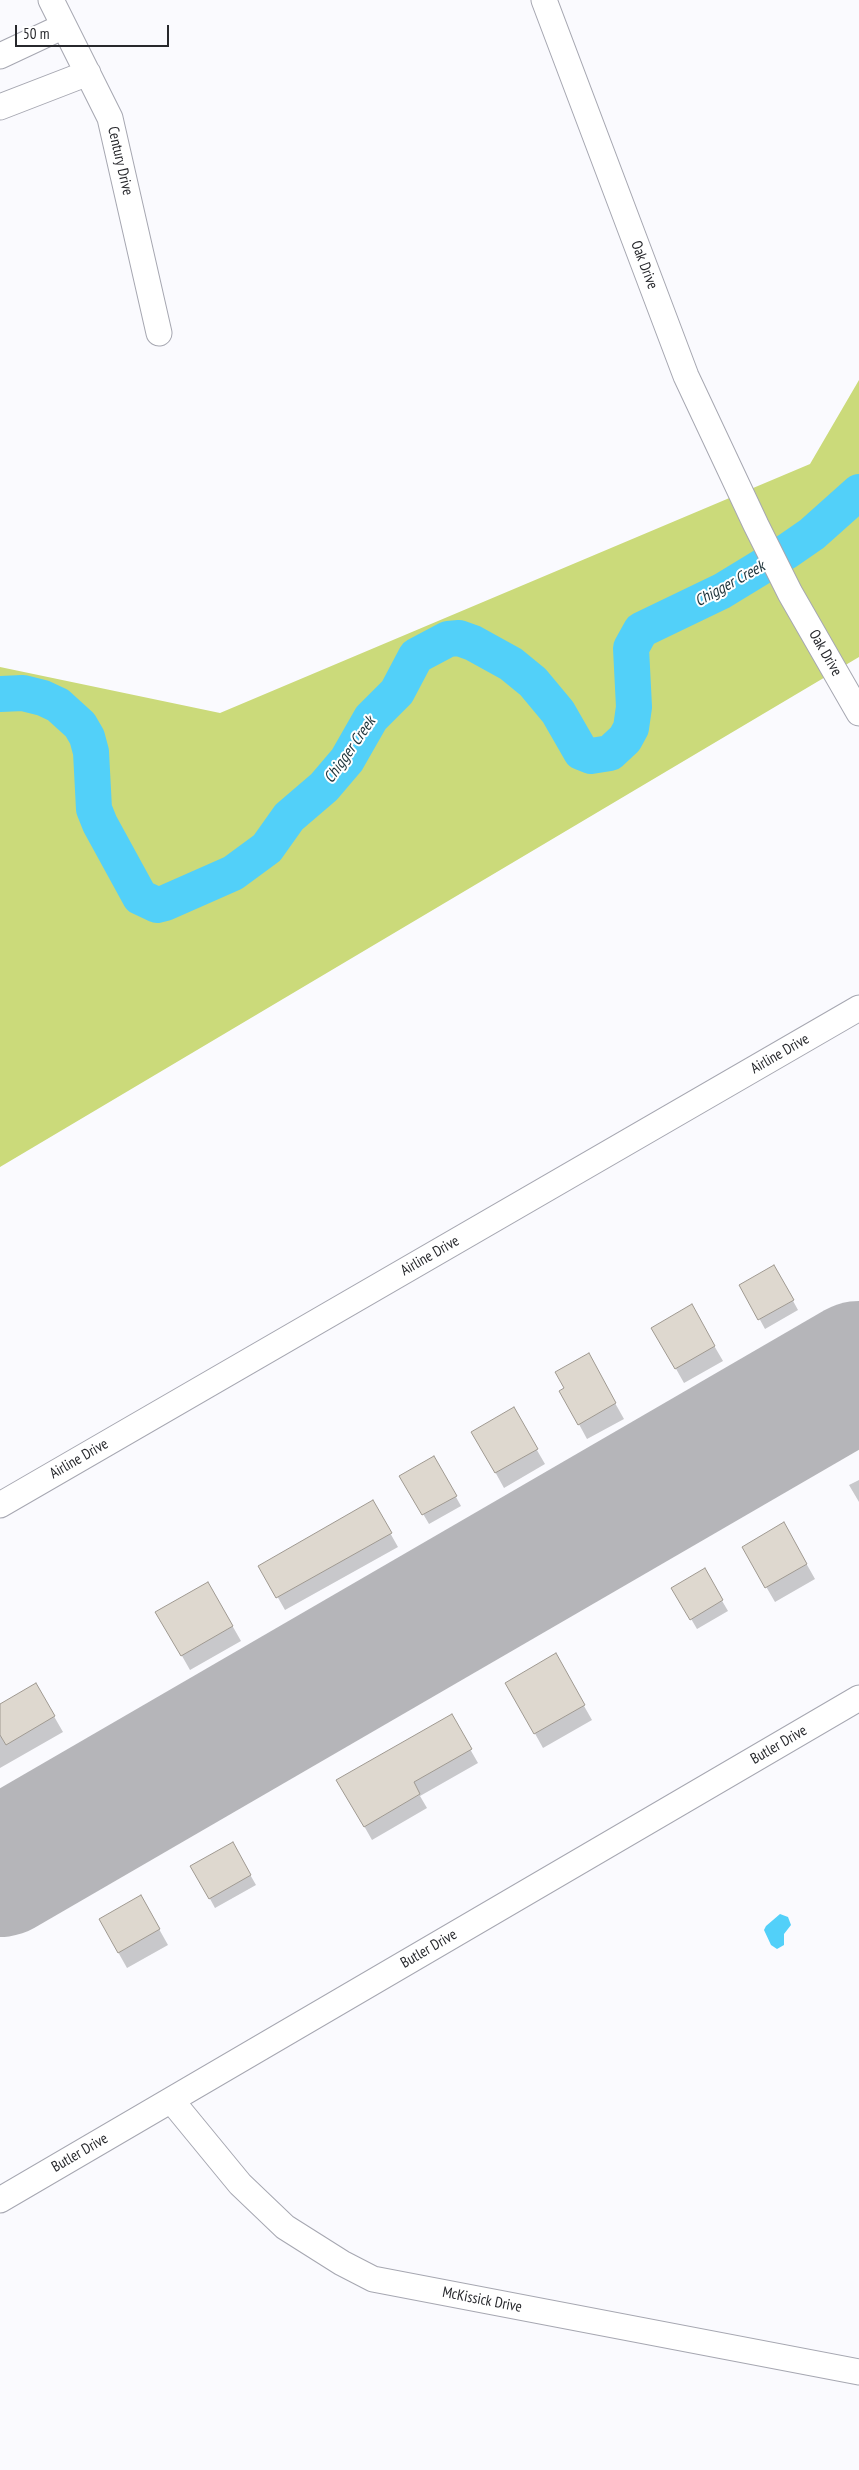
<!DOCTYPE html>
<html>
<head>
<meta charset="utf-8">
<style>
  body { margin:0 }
  #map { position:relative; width:859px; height:2470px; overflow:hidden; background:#fafafe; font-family:"PT Sans Narrow",sans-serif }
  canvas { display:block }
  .scale { position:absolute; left:15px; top:25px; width:154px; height:22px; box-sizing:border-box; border:2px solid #27282c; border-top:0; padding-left:6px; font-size:15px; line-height:18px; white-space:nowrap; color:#27282c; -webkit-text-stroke:4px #fff; paint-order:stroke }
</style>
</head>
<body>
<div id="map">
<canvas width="859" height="2470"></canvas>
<div class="scale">50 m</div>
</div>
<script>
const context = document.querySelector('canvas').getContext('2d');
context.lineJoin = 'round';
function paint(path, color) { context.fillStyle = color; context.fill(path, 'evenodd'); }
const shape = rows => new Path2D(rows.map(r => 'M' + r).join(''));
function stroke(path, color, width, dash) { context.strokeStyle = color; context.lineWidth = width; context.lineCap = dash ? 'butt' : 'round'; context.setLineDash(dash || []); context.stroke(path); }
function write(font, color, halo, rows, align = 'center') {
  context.font = font + ' "PT Sans Narrow",sans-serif'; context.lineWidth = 4; context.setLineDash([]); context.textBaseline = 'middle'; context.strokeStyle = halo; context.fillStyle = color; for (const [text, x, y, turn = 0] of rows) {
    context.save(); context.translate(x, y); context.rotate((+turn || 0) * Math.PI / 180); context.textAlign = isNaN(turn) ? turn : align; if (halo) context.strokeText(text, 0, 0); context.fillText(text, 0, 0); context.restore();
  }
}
paint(shape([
  [859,380,859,657,0,1167,0,667,220,713,810,464]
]), '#cbda7a');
paint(shape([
  [780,1914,788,1917,791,1925,784,1934,784,1945,777,1949,771,1945,764,1930,766,1926]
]), '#52d0f9');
paint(shape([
  [774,1266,798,1310,765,1329,741,1285],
  [691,1306,723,1361,684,1383,653,1328],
  [588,1355,624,1419,587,1439,561,1391,566,1388],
  [513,1409,545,1464,504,1488,473,1432],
  [434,1458,461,1506,429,1524,401,1476],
  [859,1480,859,1502,849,1485],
  [372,1501,398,1547,285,1610,260,1566],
  [784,1524,815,1579,775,1602,743,1547],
  [704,1570,728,1611,697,1629,673,1588],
  [208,1583,241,1641,190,1670,157,1612],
  [555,1655,592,1720,543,1748,507,1683],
  [36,1685,63,1732,0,1768,0,1706],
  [451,1716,478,1763,420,1796,427,1808,372,1840,338,1780],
  [232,1843,256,1885,215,1908,192,1866],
  [141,1897,168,1945,127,1968,100,1920]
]), '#0003');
stroke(shape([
  [0,694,23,693,43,698,58,705,80,725,87,737,91,752,94,809,100,824,140,897,157,905,165,903,233,873,267,848,289,817,324,787,347,760,371,718,397,692,416,656,448,639,459,638,473,643,511,664,533,682,558,712,581,752,591,756,610,753,625,739,631,728,634,707,631,648,641,630,722,591,786,552,812,534,859,492]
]), '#52d0f9', 36);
stroke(shape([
  [0,1868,859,1370]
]), '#b5b5b9', 138);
const building = shape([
  [774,1265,794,1300,758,1320,739,1285,774,1265],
  [692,1304,715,1346,675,1369,651,1328,692,1304],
  [589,1353,616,1403,578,1425,559,1391,564,1388,555,1372,589,1353],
  [514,1407,538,1449,495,1473,471,1432,514,1407],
  [434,1456,457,1496,422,1515,399,1476,434,1456],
  [373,1500,392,1533,276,1598,258,1566,373,1500],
  [784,1522,807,1564,765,1588,742,1547,784,1522],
  [705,1568,723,1600,690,1620,671,1588,705,1568],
  [208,1582,233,1626,181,1656,155,1612,208,1582],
  [556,1653,585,1705,534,1734,505,1683,556,1653],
  [36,1683,55,1716,6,1745,0,1735,0,1704,36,1683],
  [452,1714,472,1749,414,1782,420,1794,364,1827,336,1780,452,1714],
  [233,1842,251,1875,209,1899,190,1866,233,1842],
  [141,1895,160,1929,118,1953,99,1919,141,1895]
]);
paint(building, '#ded8cf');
stroke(building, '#9f9991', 1);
const minor = shape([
  [51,0,110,118,159,333],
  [544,0,686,376,756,525,790,593,859,713],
  [0,56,64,26],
  [0,107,88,73],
  [0,1505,859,1008],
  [171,2100,240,2184,285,2227,342,2263,373,2279,859,2372],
  [0,2200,859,1698]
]);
stroke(minor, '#a6a7b1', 27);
stroke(minor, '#fff', 25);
write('15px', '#27282c', '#fff', [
  ["Century Drive",120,161,77],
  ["Oak Drive",644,265,69],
  ["Oak Drive",825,653,60],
  ["Airline Drive",780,1054,-30],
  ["Airline Drive",430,1256,-30],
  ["Airline Drive",79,1459,-30],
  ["Butler Drive",779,1745,-30],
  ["Butler Drive",429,1949,-30],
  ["Butler Drive",80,2153,-30],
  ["McKissick Drive",482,2300,11]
]);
write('italic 16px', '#1e343b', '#fff', [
  ["Chigger Creek",730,584,-29],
  ["Chigger Creek",350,750,-55]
]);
</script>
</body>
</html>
